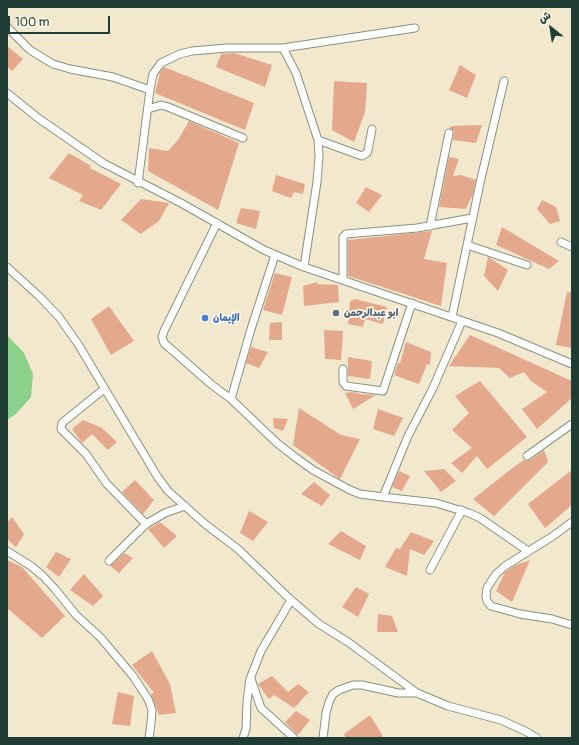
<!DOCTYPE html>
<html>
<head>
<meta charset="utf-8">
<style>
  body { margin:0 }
  #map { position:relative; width:579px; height:745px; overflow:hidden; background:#f2e8cd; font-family:Pangolin,"Playpen Sans Arabic",sans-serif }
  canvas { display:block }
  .frame { position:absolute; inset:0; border:8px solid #1f3d34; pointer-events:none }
  .north { position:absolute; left:531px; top:8px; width:40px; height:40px; -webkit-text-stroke:3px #fcf5e5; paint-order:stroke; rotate:330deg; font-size:11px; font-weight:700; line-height:16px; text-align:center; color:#1f3d34 }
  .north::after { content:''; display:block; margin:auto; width:14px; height:18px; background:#1f3d34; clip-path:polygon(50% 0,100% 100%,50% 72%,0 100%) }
  .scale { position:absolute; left:8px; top:16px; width:102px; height:18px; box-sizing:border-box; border:2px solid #1f3d34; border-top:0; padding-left:5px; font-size:12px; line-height:14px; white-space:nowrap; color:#1f3d34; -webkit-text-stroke:3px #fcf5e5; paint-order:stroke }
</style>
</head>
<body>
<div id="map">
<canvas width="579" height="745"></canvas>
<div class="frame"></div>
<div class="north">ش</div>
<div class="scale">100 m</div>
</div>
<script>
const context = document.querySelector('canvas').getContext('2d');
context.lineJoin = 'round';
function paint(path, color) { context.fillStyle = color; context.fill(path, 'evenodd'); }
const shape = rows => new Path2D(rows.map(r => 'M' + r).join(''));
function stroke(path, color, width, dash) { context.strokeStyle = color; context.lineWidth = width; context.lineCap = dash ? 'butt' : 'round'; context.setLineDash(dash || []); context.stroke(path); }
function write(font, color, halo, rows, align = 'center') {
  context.font = font + ' Pangolin,"Playpen Sans Arabic",sans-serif'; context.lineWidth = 3.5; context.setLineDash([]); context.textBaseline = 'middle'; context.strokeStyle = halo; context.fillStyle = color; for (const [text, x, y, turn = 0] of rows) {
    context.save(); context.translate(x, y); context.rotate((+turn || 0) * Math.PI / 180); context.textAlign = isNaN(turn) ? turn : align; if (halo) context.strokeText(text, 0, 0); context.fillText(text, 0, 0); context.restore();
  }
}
paint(shape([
  [7,335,24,353,33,374,31,397,16,414,7,420]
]), '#8cd18b');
paint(shape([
  [7,46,23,59,12,71,7,67],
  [234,53,272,65,265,87,216,67,221,54],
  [460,65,476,75,467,98,449,90],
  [164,67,254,103,245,130,155,93,160,73],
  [334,81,367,83,365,112,354,142,332,130],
  [189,121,239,143,218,210,148,171,149,148,168,151,178,140],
  [482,125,476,143,453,140,454,132,450,128,451,126],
  [69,153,91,166,90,168,121,184,101,210,79,201,83,195,49,178],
  [449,157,459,159,453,176,461,175,476,180,473,194,466,209,439,207],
  [276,175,305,184,303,194,294,192,291,198,272,191],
  [366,187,382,195,369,212,356,203],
  [141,199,169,203,159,221,141,234,121,220],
  [542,200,556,207,560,221,550,224,537,209],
  [241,208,260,211,256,229,236,223],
  [502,227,559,261,549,269,496,245],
  [432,231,424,259,447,263,441,306,348,276,348,240],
  [488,257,508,270,498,291,484,276],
  [275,273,292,277,282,315,263,310],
  [317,282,317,284,338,285,339,302,304,306,303,286],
  [567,292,572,292,572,348,556,345],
  [355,299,387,307,383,324,365,319,363,327,348,324,350,301],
  [109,306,134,341,111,355,91,319],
  [282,322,282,340,269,340,270,323],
  [324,330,343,331,341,360,325,359],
  [470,335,572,381,572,398,537,429,522,409,547,392,531,381,524,372,510,378,499,368,449,366],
  [406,342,431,352,430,365,427,364,419,384,394,375,398,363,400,363],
  [251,347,268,352,259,368,246,363],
  [348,357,372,361,370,379,348,376],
  [480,381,527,437,487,469,477,456,462,473,451,463,472,448,452,430,469,413,455,396],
  [352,392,358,393,359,394,376,395,353,409,345,393],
  [299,408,341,435,360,439,340,479,293,445],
  [378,409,403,418,394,436,373,429],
  [273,418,288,419,283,431,274,428],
  [83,420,102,428,117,442,108,450,92,434,82,443,72,429],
  [544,450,548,462,494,516,473,499,515,466,524,460,530,460],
  [444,469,456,481,441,492,424,471],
  [572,470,572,505,545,528,528,504],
  [399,471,410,476,402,491,392,487],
  [135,480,154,500,143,514,122,492],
  [314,482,330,495,322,506,301,494],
  [249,511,268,522,253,541,240,533],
  [12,517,24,534,16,547,7,539,7,522],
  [160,522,177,536,164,548,148,529],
  [341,531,366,546,360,560,328,544],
  [411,532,434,541,424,555,410,549,407,576,385,567,396,548,400,549],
  [56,552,71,559,59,577,46,567],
  [124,553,133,558,119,573,110,566],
  [7,560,22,567,65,616,42,638,7,608],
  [530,560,512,602,496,591,505,572,516,565],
  [84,574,103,596,93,606,70,590],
  [356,587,369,594,358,617,342,607],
  [378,614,392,616,398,632,377,632],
  [152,651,170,684,176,713,159,715,151,694,154,693,132,665],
  [272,676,288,692,298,684,309,692,294,708,274,695,269,699,258,684],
  [118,692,134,696,130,726,112,724],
  [296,711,310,720,298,735,285,722],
  [370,715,383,736,379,738,346,738,344,734]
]), '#e4a88c');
const minor = shape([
  [7,27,30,50,53,64,70,69,113,77,150,90],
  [7,93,38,118,103,163,181,203,264,250,304,267,498,333,572,364],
  [148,109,161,105,168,107,243,138],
  [318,140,362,156,367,153,368,150,372,129],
  [138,183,150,90,153,74,161,63,180,54,192,51,227,48,283,48],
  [217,223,164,331,162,337,164,343,212,385,231,399,277,443,295,457,313,470,350,490,360,494,383,497],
  [430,226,449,133],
  [561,242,572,247],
  [467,245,527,265],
  [7,267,40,297,59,317,78,344,157,476,168,491,205,524,238,549,291,600,319,624,348,642,417,693,448,706,501,720,527,732,537,738],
  [304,267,317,182,319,156,318,140,296,73,283,48,415,28],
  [343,279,343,237,346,234,417,228,472,218],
  [452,317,480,183,504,81],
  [462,321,433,388,408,436,383,497,436,503,469,513,480,518,528,551],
  [343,369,343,382,346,386,383,391,412,303],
  [104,389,62,423,61,429,86,454,107,484,146,524],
  [231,399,251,329,275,255],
  [527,456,572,424],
  [572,522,553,536,505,566,496,574,487,588,486,596,487,601,491,606,520,614,552,619,572,625],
  [7,551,31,566,43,576,55,589,76,615,100,637,133,676,148,699,152,710,151,723,149,738],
  [109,561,146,524,165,513,185,506],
  [430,570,462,510],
  [251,679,261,708,294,738],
  [243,738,246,729,247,701,250,679,261,651,291,600],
  [323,738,326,713,329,702,333,694,339,690,353,685,362,685,398,693,416,693]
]);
stroke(minor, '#889280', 9);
stroke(minor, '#fff', 7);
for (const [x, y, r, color] of [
  [336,313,4,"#5c6f8a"],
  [205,318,4,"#3f7fe0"]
]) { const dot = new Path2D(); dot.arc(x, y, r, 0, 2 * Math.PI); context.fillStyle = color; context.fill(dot); stroke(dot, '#fcf5e5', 1.5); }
write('bold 10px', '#4e5e75', '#fcf5e5', [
  ["ابو عبدالرحمن",344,313]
], 'left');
write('bold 10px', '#366cbe', '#fcf5e5', [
  ["الإيمان",213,318]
], 'left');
</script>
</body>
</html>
